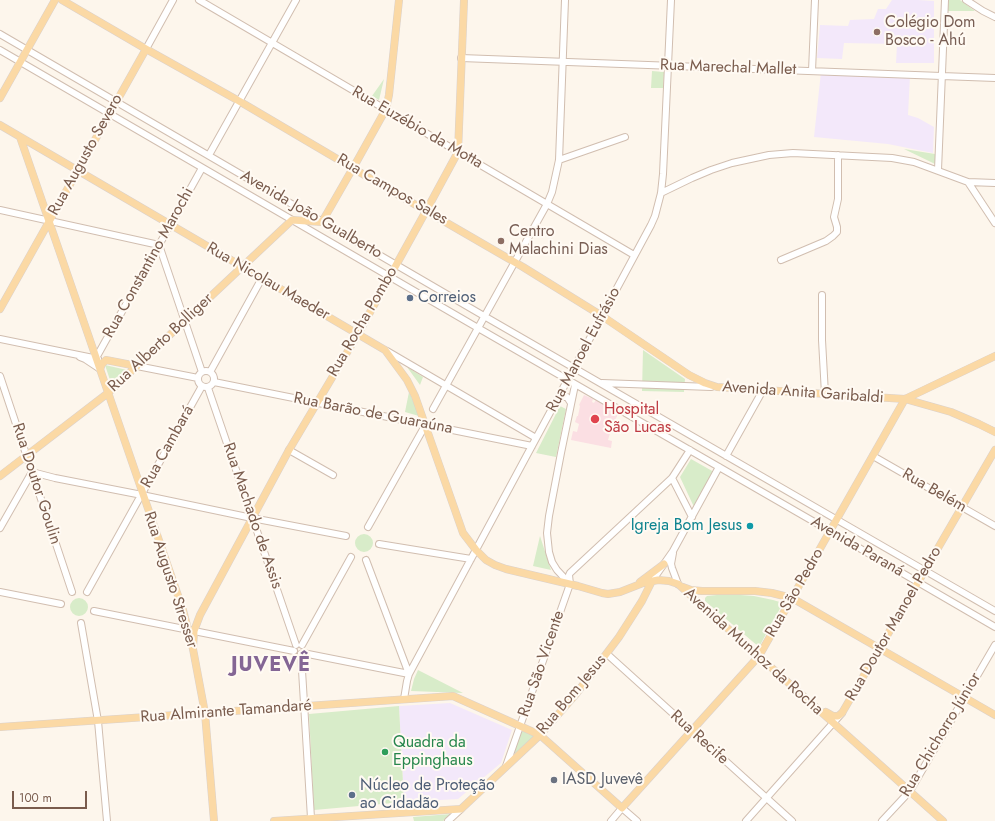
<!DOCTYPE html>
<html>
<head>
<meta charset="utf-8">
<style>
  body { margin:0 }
  #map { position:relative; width:995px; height:821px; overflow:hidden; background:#fdf6ec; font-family:Jost,sans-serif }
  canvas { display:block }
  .scale { position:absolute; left:12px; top:791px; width:75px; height:18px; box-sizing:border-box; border:2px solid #7a5c4d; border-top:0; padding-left:5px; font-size:12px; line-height:14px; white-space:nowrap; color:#7a5c4d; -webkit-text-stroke:3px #fffaf3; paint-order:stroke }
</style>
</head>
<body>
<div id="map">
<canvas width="995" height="821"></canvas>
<div class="scale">100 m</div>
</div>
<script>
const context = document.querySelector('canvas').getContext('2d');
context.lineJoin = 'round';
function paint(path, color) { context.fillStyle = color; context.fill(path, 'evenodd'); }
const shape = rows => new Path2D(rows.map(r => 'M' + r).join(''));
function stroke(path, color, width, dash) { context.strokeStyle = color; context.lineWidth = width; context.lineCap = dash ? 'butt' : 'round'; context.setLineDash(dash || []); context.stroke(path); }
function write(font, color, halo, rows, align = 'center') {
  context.font = font + ' Jost,sans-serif'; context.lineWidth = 4; context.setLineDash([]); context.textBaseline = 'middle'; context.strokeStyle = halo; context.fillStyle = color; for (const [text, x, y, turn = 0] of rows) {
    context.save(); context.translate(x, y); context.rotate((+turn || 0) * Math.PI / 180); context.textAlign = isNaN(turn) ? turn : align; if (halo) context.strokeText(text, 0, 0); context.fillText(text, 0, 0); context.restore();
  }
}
paint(shape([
  [892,0,918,0,934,1,934,63,896,63,897,44,844,43,842,59,817,58,820,25,848,26,850,20,874,19,878,9,886,9],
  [821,72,910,76,908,115,918,118,934,127,933,153,888,144,814,137],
  [450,703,512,730,501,763,458,799,404,802,399,706]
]), '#f3e8fa');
paint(shape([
  [584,395,593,399,592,402,594,403,596,400,619,413,613,423,608,440,612,441,611,448,571,440,573,431,577,432,579,424,575,422,577,416,578,416,580,406,579,405]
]), '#fbdfe3');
paint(shape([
  [948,0,960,0,975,11,948,11],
  [652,71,664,72,663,88,651,88],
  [384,79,379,100,372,96],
  [904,149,935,154,935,164],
  [643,350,685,379,684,392,642,391],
  [105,365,127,370,111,383],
  [407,367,423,377,420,385],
  [409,392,415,405,419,416,405,412],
  [560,406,566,409,556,457,536,453],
  [691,459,714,472,694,507,680,477],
  '355 543a9 9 0 1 1 18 0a9 9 0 1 1-18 0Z',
  [540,536,551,570,533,566],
  [727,594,754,596,773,600,783,603,759,647,705,601,705,598,707,596],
  '70 607a9 9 0 1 1 18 0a9 9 0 1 1-18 0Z',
  [418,670,463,693,411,691,414,679],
  [399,706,404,802,314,810,309,714],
  [522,730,536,735,512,757],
  [451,814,443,821,414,821,413,817]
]), '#d8ecc9');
const minor = shape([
  [199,0,634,255],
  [966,0,983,11,995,17],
  [0,34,484,316,995,611],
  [146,49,173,0],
  [0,50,478,328,830,531,995,627],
  [461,58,995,78],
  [812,71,815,0],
  [209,155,296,0],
  [559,160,625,137],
  [938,170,945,0],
  [968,182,995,183],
  [661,193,692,178,711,170,732,163,769,155,793,153,892,158,914,162,968,182,995,223],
  [0,210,159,245],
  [159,245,202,372],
  [781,260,826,241,833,236,837,232,837,227,834,217,838,199,838,155],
  [822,295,822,340,825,394],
  [0,339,98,359],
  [387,351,536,438],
  [80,357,85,359,100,369],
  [96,358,202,168],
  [137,366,198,378],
  '198 379a8 8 0 1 1 16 0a8 8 0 1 1-16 0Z',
  [210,372,262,278],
  [0,376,72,592],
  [214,382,532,446],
  [602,383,711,387],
  [208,388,296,645],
  [558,397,567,397,571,403],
  [433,409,547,204,552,192,559,160,565,0],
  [289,450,333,475],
  [726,456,763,390],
  [873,456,995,526],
  [672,478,692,517],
  [368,527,426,424],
  [0,528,32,472,55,478,142,495,252,518,346,536],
  [379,544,471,559],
  [673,553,671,564,672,568,678,584],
  [366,560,409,674],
  [652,581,673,551,719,467],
  [570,584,557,570,552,562,549,552,547,533,549,516,561,453,575,385],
  [0,592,61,604],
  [87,592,202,386],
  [94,611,294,651],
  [81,623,98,721,107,821],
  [302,645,351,557],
  [303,653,409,674],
  [301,654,311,818,309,821],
  [607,654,792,821],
  [404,699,407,681,409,674,651,225,655,216,661,193,663,174,671,0],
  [506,766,570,584,569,575,570,573,672,478,690,450],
  [448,821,461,809],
  [611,821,622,808,637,821],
  [746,821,842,713],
  [882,821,910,791,995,645]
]);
const major = shape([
  [62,0,146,49,239,101,378,183,523,267,602,316,689,375,705,383,717,387,905,399,995,356],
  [0,98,55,0],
  [0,125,385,350,407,380,415,396,463,533,476,550,486,560,495,565,506,569,578,586,602,593,608,594,620,592,643,583,658,580,669,581,678,584,943,821],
  [20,137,183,610,193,649,205,713,214,821],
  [0,309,146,49],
  [100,369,102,364,106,360,137,366],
  [905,399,951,412,979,424,995,432],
  [0,476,108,393,292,220,322,222,357,161,386,109,389,95,399,0],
  [640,582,664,564],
  [683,587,691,590,702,591,755,591,772,593,792,598,995,715],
  [193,649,194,631,200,615,289,450,358,334,426,211,458,152,464,0],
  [826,712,833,716,838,716,842,713,995,450],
  [0,727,453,696,540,735,622,808,759,656,905,399],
  [274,821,461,809,540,735,576,694,619,637,642,601,652,581]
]);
stroke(minor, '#d1beb0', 8);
stroke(major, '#dad1cd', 8);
stroke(minor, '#fff', 6);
stroke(major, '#fbd9a5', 7);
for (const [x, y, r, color] of [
  [877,32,4,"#8d6e63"],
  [501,241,4,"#8d6e63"],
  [410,298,4,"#5c6f8a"],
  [595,419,5,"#e0444e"],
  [750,526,4,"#0f9aa8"],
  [385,752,4,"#2e9e5b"],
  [554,780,4,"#6b7280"],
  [352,795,4,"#5c6f8a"]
]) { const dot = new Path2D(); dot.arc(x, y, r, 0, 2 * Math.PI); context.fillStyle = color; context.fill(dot); stroke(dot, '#fffaf3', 1.5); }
write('16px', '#785e54', '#fffaf3', [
  ["Colégio Dom",885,23],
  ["Bosco - Ahú",885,41],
  ["Centro",509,232],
  ["Malachini Dias",509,250]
], 'left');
write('16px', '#7a5c4d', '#fffaf3', [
  ["Rua Marechal Mallet",728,68,2],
  ["Rua Euzébio da Motta",417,128,30],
  ["Rua Augusto Severo",86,155,-61],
  ["Rua Campos Sales",392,190,30],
  ["Avenida João Gualberto",311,215,30],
  ["Rua Constantino Marochi",149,263,-61],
  ["Rua Nicolau Maeder",268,282,30],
  ["Rua Rocha Pombo",363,322,-60],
  ["Rua Alberto Bolliger",161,343,-43],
  ["Rua Manoel Eufrásio",584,350,-62],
  ["Avenida Anita Garibaldi",803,393,4],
  ["Rua Barão de Guaraúna",373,414,11],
  ["Rua Cambará",168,447,-61],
  ["Rua Doutor Goulin",36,484,72],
  ["Rua Belém",934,491,30],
  ["Rua Machado de Assis",252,516,71],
  ["Avenida Paraná",857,547,30],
  ["Rua Augusto Stresser",170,580,72],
  ["Rua São Pedro",795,593,-60],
  ["Rua Doutor Manoel Pedro",894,624,-60],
  ["Avenida Munhoz da Rocha",753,652,42],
  ["Rua São Vicente",542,664,-71],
  ["Rua Bom Jesus",572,695,-50],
  ["Rua Almirante Tamandaré",226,712,-4],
  ["Rua Chichorro Júnior",941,735,-59],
  ["Rua Recife",699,738,42]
]);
write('16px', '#4e5e75', '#fffaf3', [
  ["Correios",418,298],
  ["Núcleo de Proteção",360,786],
  ["ao Cidadão",360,804]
], 'left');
write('16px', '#be3a42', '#fffaf3', [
  ["Hospital",604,410],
  ["São Lucas",604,428]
], 'left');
write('16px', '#0d838f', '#fffaf3', [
  ["Igreja Bom Jesus",742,526]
], 'right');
write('16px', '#27864d', '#fffaf3', [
  ["Quadra da",393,743],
  ["Eppinghaus",393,761]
], 'left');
write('16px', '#5b616d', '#fffaf3', [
  ["IASD Juvevê",562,780]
], 'left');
context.letterSpacing = '1px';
write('bold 20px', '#846695', '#fffaf3', [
  ["JUVEVÊ",271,666]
]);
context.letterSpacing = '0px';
</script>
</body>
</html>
